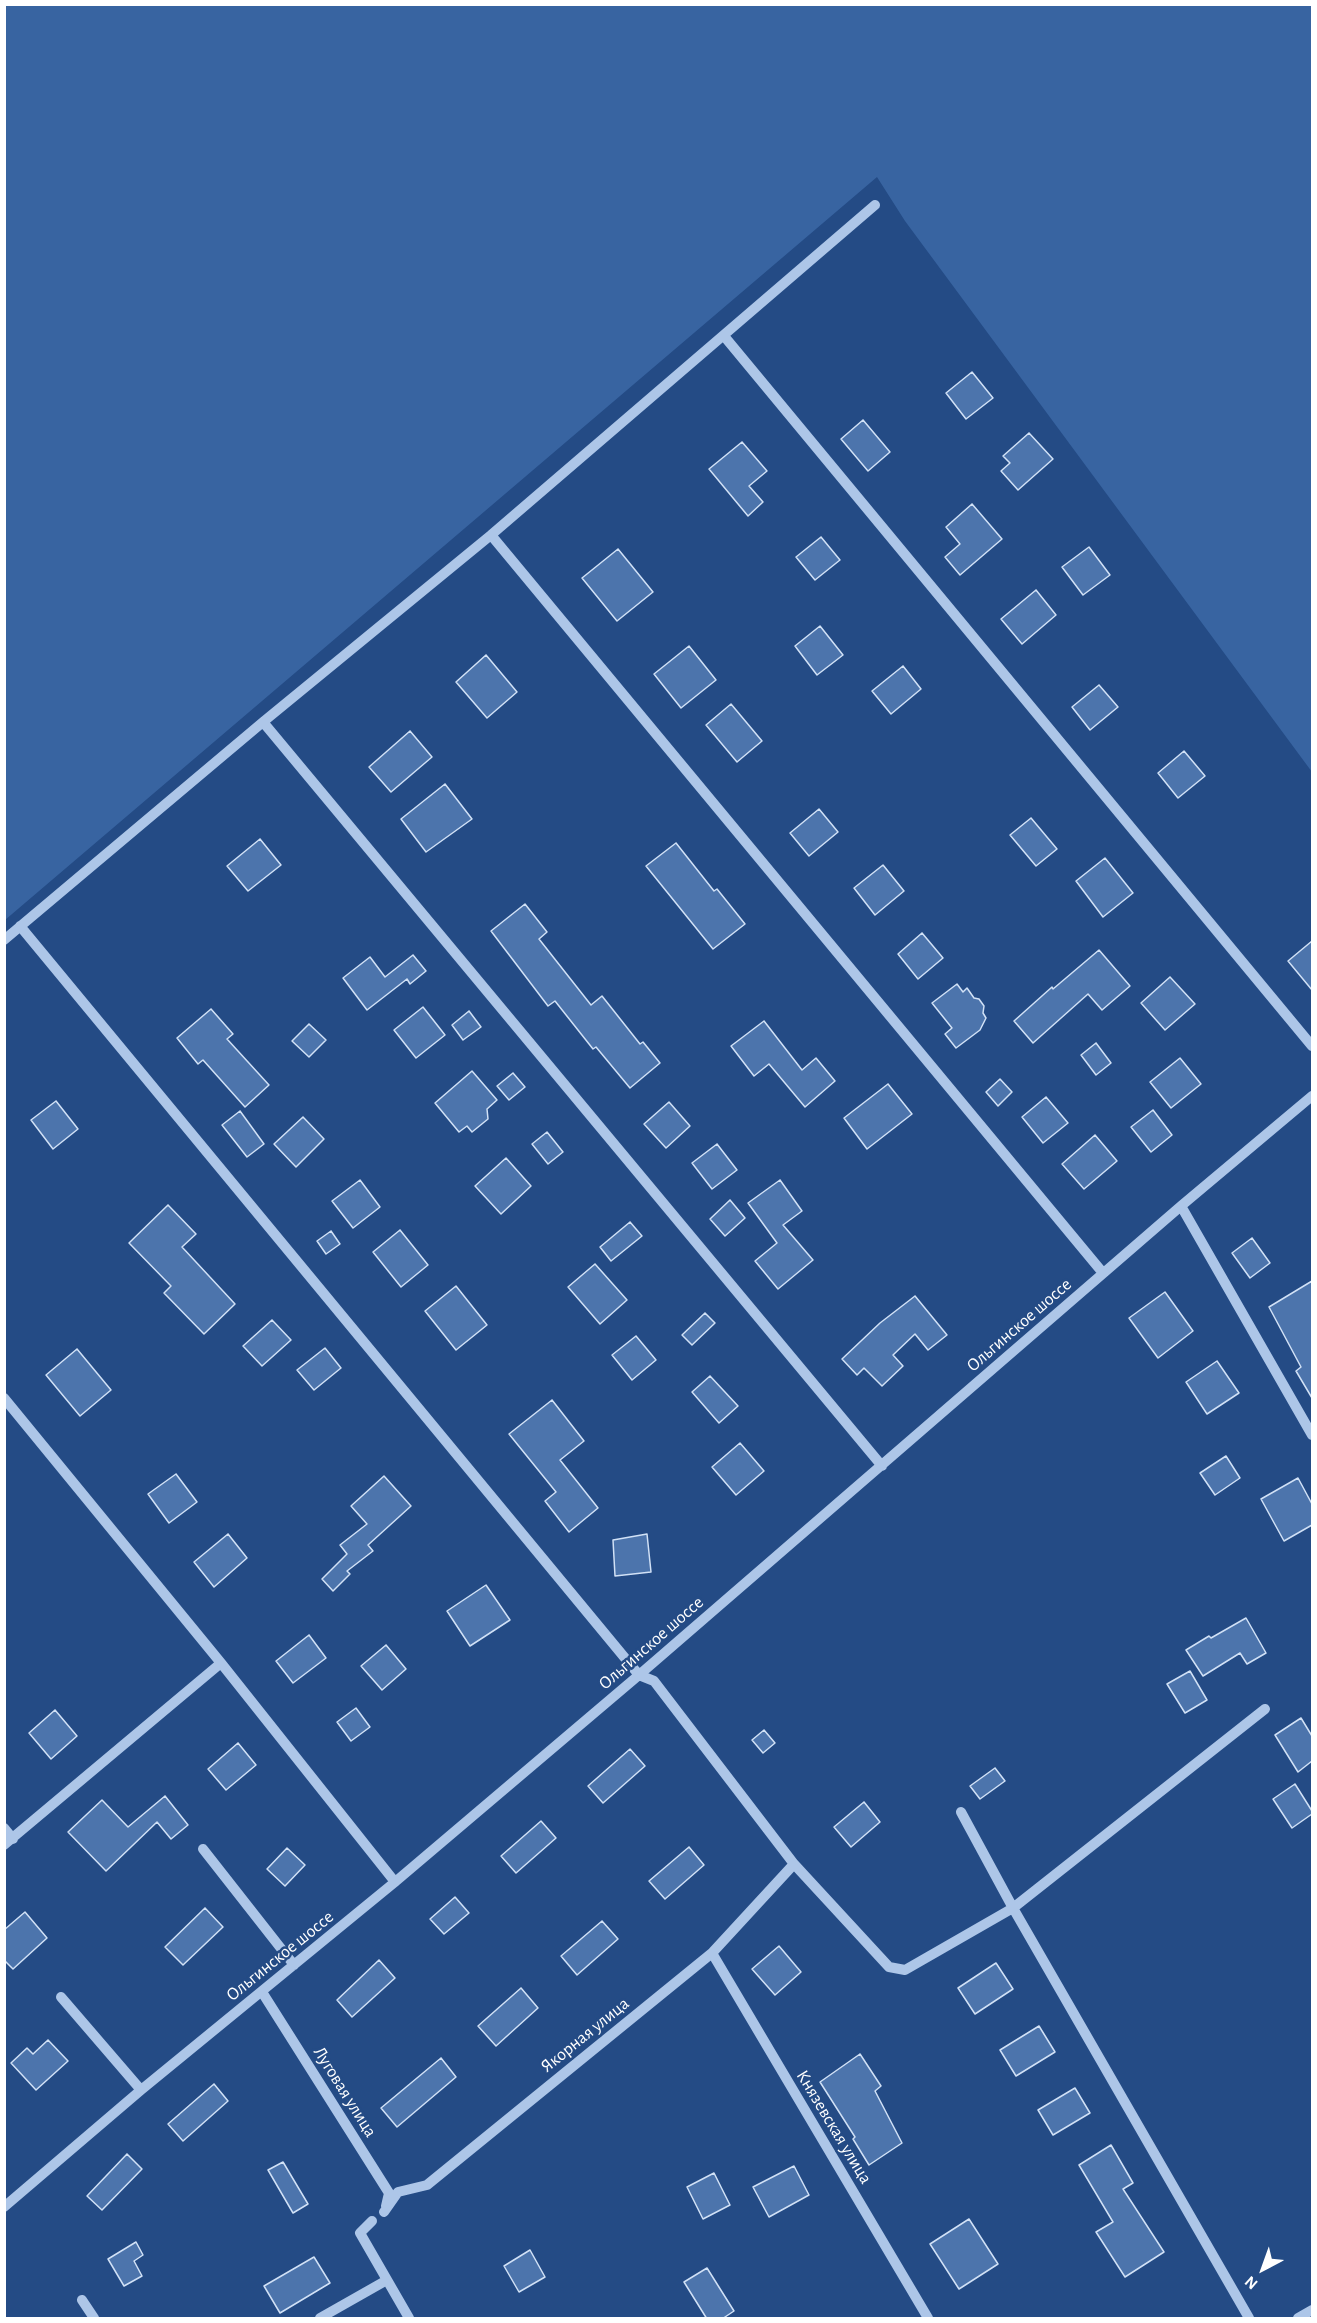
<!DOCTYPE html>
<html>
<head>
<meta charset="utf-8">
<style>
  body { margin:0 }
  #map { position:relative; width:1317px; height:2323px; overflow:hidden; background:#244b85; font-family:"Alegreya Sans",sans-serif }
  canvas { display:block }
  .frame { position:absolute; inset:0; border:6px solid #fff; pointer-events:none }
  .north { position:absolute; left:1233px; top:2239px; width:60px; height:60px; -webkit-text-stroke:4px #244b85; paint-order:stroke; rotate:221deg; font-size:16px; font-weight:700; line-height:24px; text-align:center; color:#fff }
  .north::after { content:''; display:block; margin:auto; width:21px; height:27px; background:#fff; clip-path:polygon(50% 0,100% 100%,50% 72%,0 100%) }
</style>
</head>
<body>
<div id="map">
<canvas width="1317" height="2323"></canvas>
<div class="frame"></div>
<div class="north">N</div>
</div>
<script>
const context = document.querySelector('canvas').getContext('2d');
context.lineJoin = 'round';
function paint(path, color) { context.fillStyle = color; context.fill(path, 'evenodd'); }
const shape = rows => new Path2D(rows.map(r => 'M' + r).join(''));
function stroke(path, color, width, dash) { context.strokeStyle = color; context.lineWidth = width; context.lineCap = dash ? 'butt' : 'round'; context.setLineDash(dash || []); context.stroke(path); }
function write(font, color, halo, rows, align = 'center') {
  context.font = font + ' "Alegreya Sans",sans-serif'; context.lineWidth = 5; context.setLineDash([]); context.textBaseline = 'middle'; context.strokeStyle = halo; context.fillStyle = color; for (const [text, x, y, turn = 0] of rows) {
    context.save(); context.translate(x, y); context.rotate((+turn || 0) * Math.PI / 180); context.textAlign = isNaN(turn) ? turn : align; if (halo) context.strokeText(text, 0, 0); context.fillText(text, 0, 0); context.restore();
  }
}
paint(shape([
  [5,4,1312,5,1312,772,905,221,877,177,5,920]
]), '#3864a1');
const building = shape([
  [972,372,993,398,966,419,946,393,972,372],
  [863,420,890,452,868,471,841,439,863,420],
  [1029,433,1053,459,1018,490,1001,471,1010,463,1003,456,1029,433],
  [742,442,767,471,749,486,763,502,748,516,709,469,742,442],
  [972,504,1002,539,960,575,945,557,960,544,946,527,972,504],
  [821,537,840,560,815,580,796,557,821,537],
  [1089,547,1110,575,1083,595,1062,567,1089,547],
  [618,549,653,592,617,621,582,578,618,549],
  [1036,590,1056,615,1022,644,1001,619,1036,590],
  [820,626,843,655,817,675,795,646,820,626],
  [689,646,716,680,681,708,654,674,689,646],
  [486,655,517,692,487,718,456,682,486,655],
  [903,666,921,689,891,714,872,691,903,666],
  [1099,685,1118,707,1090,730,1072,707,1099,685],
  [731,704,762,741,737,762,706,725,731,704],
  [410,731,432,757,391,792,369,767,410,731],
  [1184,751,1205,776,1178,798,1158,773,1184,751],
  [445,784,472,819,426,852,401,819,445,784],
  [819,809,838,832,809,856,790,833,819,809],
  [1031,818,1057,849,1036,866,1010,835,1031,818],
  [260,839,281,865,248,891,227,866,260,839],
  [676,843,714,891,717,889,745,924,713,949,646,866,676,843],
  [1105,858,1133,893,1103,917,1076,881,1105,858],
  [883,865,904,891,875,915,854,888,883,865],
  [525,904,547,932,539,939,591,1005,602,996,640,1044,643,1042,660,1063,630,1088,596,1047,593,1049,555,1001,548,1006,491,931,525,904],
  [922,933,943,958,918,979,898,954,922,933],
  [1312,941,1312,990,1288,961,1312,941],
  [1099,950,1130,986,1102,1010,1088,994,1033,1043,1014,1021,1052,987,1053,989,1099,950],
  [413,955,426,971,410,984,407,979,367,1010,343,978,370,957,385,977,413,955],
  [1170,977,1195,1004,1165,1030,1141,1003,1170,977],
  [957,984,963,992,967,988,974,998,979,999,984,1006,983,1013,986,1018,980,1030,956,1048,945,1034,952,1028,932,1003,957,984],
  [423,1007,445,1035,416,1058,394,1030,423,1007],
  [211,1009,233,1034,227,1039,269,1085,245,1107,203,1060,198,1064,177,1038,211,1009],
  [469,1011,481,1027,463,1040,452,1025,469,1011],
  [764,1021,802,1070,816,1058,835,1081,805,1107,769,1064,754,1076,731,1046,764,1021],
  [309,1024,326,1040,309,1057,292,1041,309,1024],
  [1096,1043,1111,1063,1096,1075,1081,1055,1096,1043],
  [1180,1058,1201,1084,1171,1108,1150,1082,1180,1058],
  [472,1071,497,1100,487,1109,488,1119,472,1132,467,1126,459,1132,435,1103,472,1071],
  [513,1073,525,1087,509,1100,497,1086,513,1073],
  [1000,1079,1012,1092,998,1106,986,1092,1000,1079],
  [888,1084,912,1114,867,1149,844,1118,888,1084],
  [1046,1097,1068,1123,1043,1143,1022,1117,1046,1097],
  [56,1101,78,1129,53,1149,31,1120,56,1101],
  [669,1102,690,1126,666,1148,644,1124,669,1102],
  [1153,1110,1172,1135,1151,1152,1131,1127,1153,1110],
  [240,1111,264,1144,247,1157,222,1125,240,1111],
  [303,1117,324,1139,296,1167,274,1144,303,1117],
  [547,1132,563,1152,548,1164,532,1144,547,1132],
  [1095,1135,1117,1161,1084,1189,1062,1164,1095,1135],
  [717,1144,737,1170,712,1189,692,1163,717,1144],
  [506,1158,531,1186,501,1214,475,1186,506,1158],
  [360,1180,380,1207,353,1228,332,1201,360,1180],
  [780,1180,802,1211,783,1225,813,1260,778,1289,755,1261,777,1243,748,1203,780,1180],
  [730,1200,745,1218,725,1236,710,1219,730,1200],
  [168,1205,196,1234,182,1247,235,1304,204,1334,164,1293,171,1286,129,1243,168,1205],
  [630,1222,642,1236,611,1261,600,1247,630,1222],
  [400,1230,428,1265,401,1287,373,1252,400,1230],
  [331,1231,340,1244,326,1254,317,1241,331,1231],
  [1252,1238,1270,1263,1250,1278,1232,1253,1252,1238],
  [595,1264,627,1300,600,1324,568,1287,595,1264],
  [1312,1281,1312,1398,1296,1371,1301,1367,1269,1307,1312,1281],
  [456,1286,487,1325,456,1350,425,1311,456,1286],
  [1165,1292,1193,1331,1158,1358,1129,1318,1165,1292],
  [915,1296,947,1335,928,1350,915,1334,893,1355,903,1366,882,1386,864,1368,857,1375,842,1359,880,1323,915,1296],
  [705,1313,715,1323,692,1345,682,1335,705,1313],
  [272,1320,291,1340,262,1366,243,1346,272,1320],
  [636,1336,656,1360,632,1380,612,1355,636,1336],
  [325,1348,341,1368,314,1390,297,1370,325,1348],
  [77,1349,111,1390,80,1416,46,1375,77,1349],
  [1217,1361,1239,1393,1207,1414,1186,1382,1217,1361],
  [710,1376,738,1406,719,1423,692,1392,710,1376],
  [552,1400,584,1441,560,1460,598,1508,569,1532,545,1501,556,1492,509,1434,552,1400],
  [740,1443,764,1471,736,1495,712,1467,740,1443],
  [1226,1456,1240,1478,1215,1495,1200,1473,1226,1456],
  [176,1474,197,1502,169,1523,148,1494,176,1474],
  [384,1476,411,1506,368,1545,373,1551,347,1571,350,1574,333,1591,322,1579,347,1554,340,1545,367,1524,351,1506,384,1476],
  [1298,1478,1312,1504,1312,1525,1284,1541,1261,1499,1298,1478],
  [228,1534,247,1558,214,1587,194,1562,228,1534],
  [647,1534,651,1572,615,1576,613,1540,647,1534],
  [486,1585,510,1620,470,1646,447,1611,486,1585],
  [1246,1618,1266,1653,1247,1664,1240,1653,1203,1676,1186,1650,1209,1636,1211,1638,1246,1618],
  [309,1635,326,1658,293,1683,276,1661,309,1635],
  [386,1645,406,1669,382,1690,361,1666,386,1645],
  [1190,1671,1207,1700,1185,1713,1167,1684,1190,1671],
  [356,1708,370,1727,351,1741,337,1722,356,1708],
  [55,1710,77,1736,51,1759,29,1733,55,1710],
  [1301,1718,1312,1736,1312,1761,1298,1772,1275,1735,1301,1718],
  [764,1730,775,1743,763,1753,752,1740,764,1730],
  [238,1743,256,1765,226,1790,208,1769,238,1743],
  [630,1749,645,1766,603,1803,588,1786,630,1749],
  [995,1768,1005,1781,980,1799,970,1786,995,1768],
  [1295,1784,1312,1811,1312,1814,1292,1828,1273,1799,1295,1784],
  [165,1796,188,1825,171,1839,157,1822,106,1871,68,1832,102,1800,128,1827,165,1796],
  [864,1802,880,1822,851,1847,834,1827,864,1802],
  [541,1821,556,1838,516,1873,501,1856,541,1821],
  [689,1847,704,1865,665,1899,649,1881,689,1847],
  [287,1848,305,1865,285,1886,267,1869,287,1848],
  [455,1897,469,1913,444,1934,430,1919,455,1897],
  [205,1908,223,1927,183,1965,165,1947,205,1908],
  [25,1912,47,1938,13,1969,4,1960,4,1930,25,1912],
  [602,1921,618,1939,577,1975,561,1956,602,1921],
  [779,1946,801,1972,775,1995,752,1969,779,1946],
  [379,1960,395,1978,352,2017,337,2000,379,1960],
  [996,1963,1013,1989,975,2014,958,1988,996,1963],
  [521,1988,538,2008,496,2046,478,2026,521,1988],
  [1039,2026,1055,2052,1016,2076,1000,2050,1039,2026],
  [48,2040,68,2061,36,2090,11,2063,27,2048,33,2054,48,2040],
  [860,2054,881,2086,875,2091,902,2143,869,2165,853,2139,855,2137,820,2082,860,2054],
  [441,2058,456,2077,397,2127,381,2108,441,2058],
  [214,2084,228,2101,183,2141,168,2124,214,2084],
  [1075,2088,1090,2113,1053,2135,1038,2110,1075,2088],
  [1111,2145,1133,2183,1123,2189,1164,2252,1125,2277,1096,2232,1113,2222,1079,2165,1111,2145],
  [127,2154,142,2169,102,2210,87,2196,127,2154],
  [283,2162,308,2204,293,2213,268,2170,283,2162],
  [794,2166,809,2195,769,2217,753,2187,794,2166],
  [714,2173,730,2205,703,2219,687,2187,714,2173],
  [969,2219,998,2264,959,2289,930,2244,969,2219],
  [136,2242,143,2255,134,2261,142,2276,124,2286,108,2259,136,2242],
  [530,2250,545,2277,519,2292,504,2266,530,2250],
  [314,2257,330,2283,280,2313,264,2286,314,2257],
  [707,2268,734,2311,722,2319,707,2319,684,2282,707,2268]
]);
paint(building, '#4c74ac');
stroke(building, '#d1e1f6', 1.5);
stroke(shape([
  [724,336,1312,1046],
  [491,535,1103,1273],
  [263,722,882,1466],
  [20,926,639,1675,654,1681,794,1864,889,1967,905,1970,1013,1908,1249,2318],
  [4,940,263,722,491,535,875,205],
  [1181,1206,1312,1435],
  [4,1398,221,1663,395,1882],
  [961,1812,1013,1908,1265,1709],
  [4,1828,13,1839],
  [4,1845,221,1663],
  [203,1849,294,1965],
  [712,1953,928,2318],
  [262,1992,389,2193,386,2206],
  [61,1997,141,2090],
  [4,2207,141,2090,395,1882,639,1675,1181,1206,1312,1096],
  [384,2212,398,2192,427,2185,712,1953,794,1864],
  [372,2221,360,2233,409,2318],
  [82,2300,94,2318],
  [320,2318,387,2280],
  [1298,2318,1312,2310]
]), '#adc6e8', 10);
write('18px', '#fff', '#244b85', [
  ["Ольгинское шоссе",1019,1325,-41],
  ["Ольгинское шоссе",651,1643,-41],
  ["Ольгинское шоссе",280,1956,-39],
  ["Якорная улица",585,2035,-39],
  ["Луговая улица",345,2092,58],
  ["Князевская улица",834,2127,59]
]);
</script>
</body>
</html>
